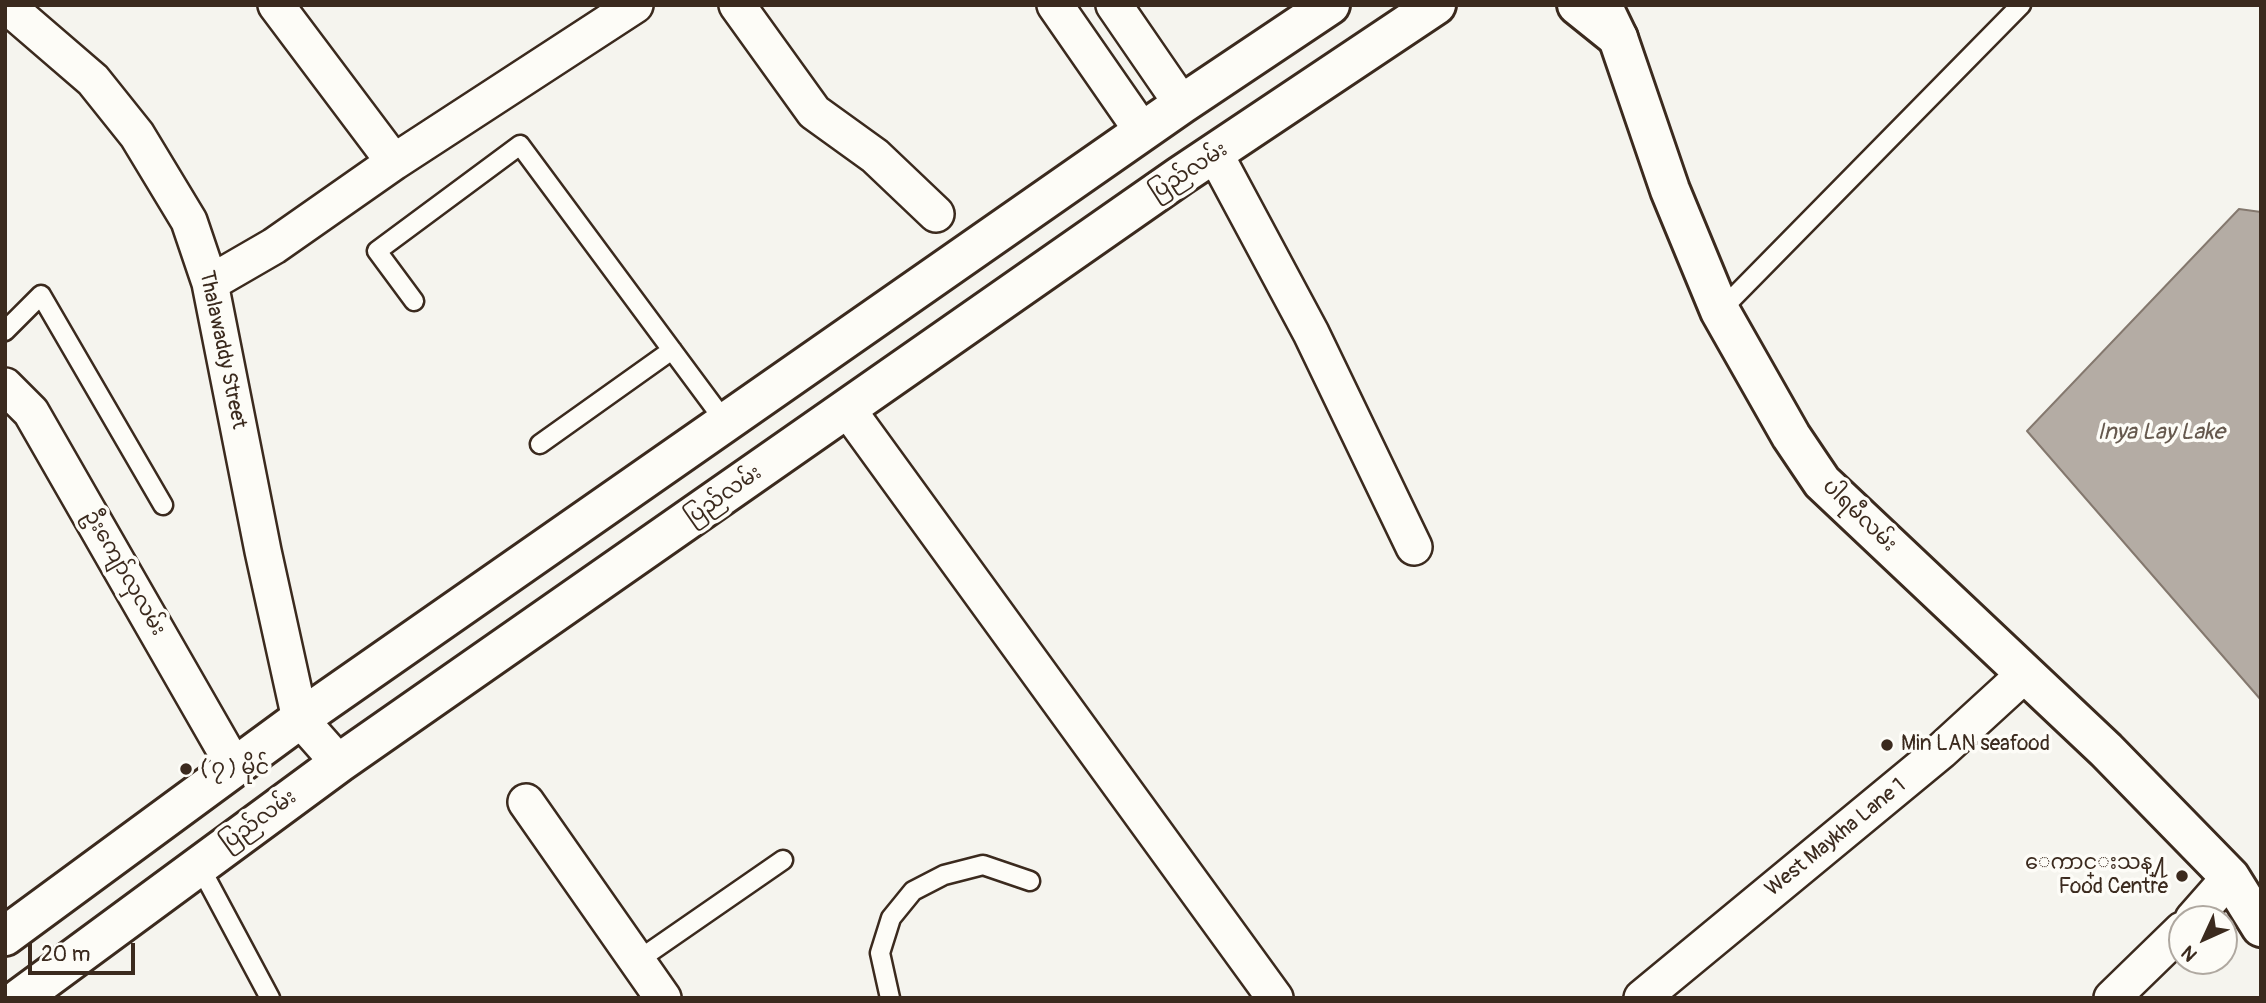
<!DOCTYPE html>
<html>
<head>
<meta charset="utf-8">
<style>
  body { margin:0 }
  #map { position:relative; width:2266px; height:1003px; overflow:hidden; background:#f5f4ee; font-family:Pangolin,sans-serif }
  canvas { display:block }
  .frame { position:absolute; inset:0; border:7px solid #3b2a1e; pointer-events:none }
  .north { position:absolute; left:2168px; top:905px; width:70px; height:70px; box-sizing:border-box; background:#fdfcf7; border:2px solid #afa8a0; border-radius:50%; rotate:225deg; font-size:19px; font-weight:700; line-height:28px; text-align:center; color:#3b2a1e }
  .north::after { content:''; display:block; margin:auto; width:24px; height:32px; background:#3b2a1e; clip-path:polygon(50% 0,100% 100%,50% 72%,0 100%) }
  .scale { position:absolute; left:28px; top:943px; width:107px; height:32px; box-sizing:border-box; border:4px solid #3b2a1e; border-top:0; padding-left:9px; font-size:21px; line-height:24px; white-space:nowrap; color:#3b2a1e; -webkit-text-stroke:5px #fdfcf7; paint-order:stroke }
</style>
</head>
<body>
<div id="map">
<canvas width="2266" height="1003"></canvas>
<div class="frame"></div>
<div class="north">N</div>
<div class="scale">20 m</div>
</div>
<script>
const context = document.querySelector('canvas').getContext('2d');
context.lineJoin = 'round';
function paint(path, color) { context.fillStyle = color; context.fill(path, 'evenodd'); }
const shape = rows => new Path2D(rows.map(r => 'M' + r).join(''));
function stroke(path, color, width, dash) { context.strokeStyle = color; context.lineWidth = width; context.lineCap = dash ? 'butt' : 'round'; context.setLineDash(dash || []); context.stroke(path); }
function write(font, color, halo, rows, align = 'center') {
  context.font = font + ' Pangolin,"Noto Sans Myanmar",sans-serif'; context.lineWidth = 7; context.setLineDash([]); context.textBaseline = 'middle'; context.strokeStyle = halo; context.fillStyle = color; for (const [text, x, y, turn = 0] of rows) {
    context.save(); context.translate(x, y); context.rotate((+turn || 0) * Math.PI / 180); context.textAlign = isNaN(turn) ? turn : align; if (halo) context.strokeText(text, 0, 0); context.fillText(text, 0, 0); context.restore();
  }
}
const water = shape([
  [2239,209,2261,212,2261,700,2027,431,2239,209]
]);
paint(water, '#b4aca4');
stroke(water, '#84786e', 2);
const lane = shape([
  [414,301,377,251,520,145,726,423],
  [1720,311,2021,5],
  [5,331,41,295,163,505],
  [540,444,672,350],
  [199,865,270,998],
  [637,961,783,860],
  [890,998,880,953,891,918,913,891,944,875,983,865,1030,881]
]);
const street = shape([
  [6,5,93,80,137,135,189,221,210,283,263,551,300,719,339,763],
  [276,5,394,162],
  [737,5,814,112,875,156,936,214],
  [1055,5,1143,132],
  [1114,5,1182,104],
  [1215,154,1311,333,1414,547],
  [210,283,274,246,394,162,635,5],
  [5,386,31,412,234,766],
  [848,410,1275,998],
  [526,802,663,998],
  [2193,919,2230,877],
  [1642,998,1941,751,2025,674],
  [2112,998,2182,930]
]);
const primary = shape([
  [1603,7,1618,38,1670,190,1720,311,1791,436,1822,482,2106,750,2230,877,2261,927]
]);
const highway = shape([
  [1577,5,1618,38],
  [5,936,300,719,1182,104,1330,5],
  [20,998,339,763,1180,176,1436,5]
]);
stroke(lane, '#3b2a1e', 23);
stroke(street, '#3b2a1e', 40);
stroke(primary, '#3b2a1e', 44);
stroke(highway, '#3b2a1e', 44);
stroke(lane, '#fdfcf7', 18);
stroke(street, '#fdfcf7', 35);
stroke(primary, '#fdfcf7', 38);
stroke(highway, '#fdfcf7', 38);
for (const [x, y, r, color] of [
  [1887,745,7,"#3b2a1e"],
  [186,769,7,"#3b2a1e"],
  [2182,876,7,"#3b2a1e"]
]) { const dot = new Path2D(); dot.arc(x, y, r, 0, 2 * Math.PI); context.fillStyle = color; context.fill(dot); stroke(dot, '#fdfcf7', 2.5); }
write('21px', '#3b2a1e', '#fdfcf7', [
  ["ပြည်လမ်း",1189,172,-33],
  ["Thalawaddy Street",222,350,78],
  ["ပြည်လမ်း",724,496,-35],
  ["ပါရမီလမ်း",1859,516,44],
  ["ဦးကျော်လှလမ်း",124,573,60],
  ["ပြည်လမ်း",259,821,-36],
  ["West Maykha Lane 1",1836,838,-39]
]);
write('21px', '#3b2a1e', '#fdfcf7', [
  ["Min LAN seafood",1901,745],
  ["( ၇ ) မိုင်",200,769],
  ["ေကာင္းသန္႔",2168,864,"right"],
  ["Food Centre",2168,888,"right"]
], 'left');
write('italic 23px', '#65584d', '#fdfcf7', [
  ["Inya Lay Lake",2161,433]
]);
</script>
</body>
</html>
